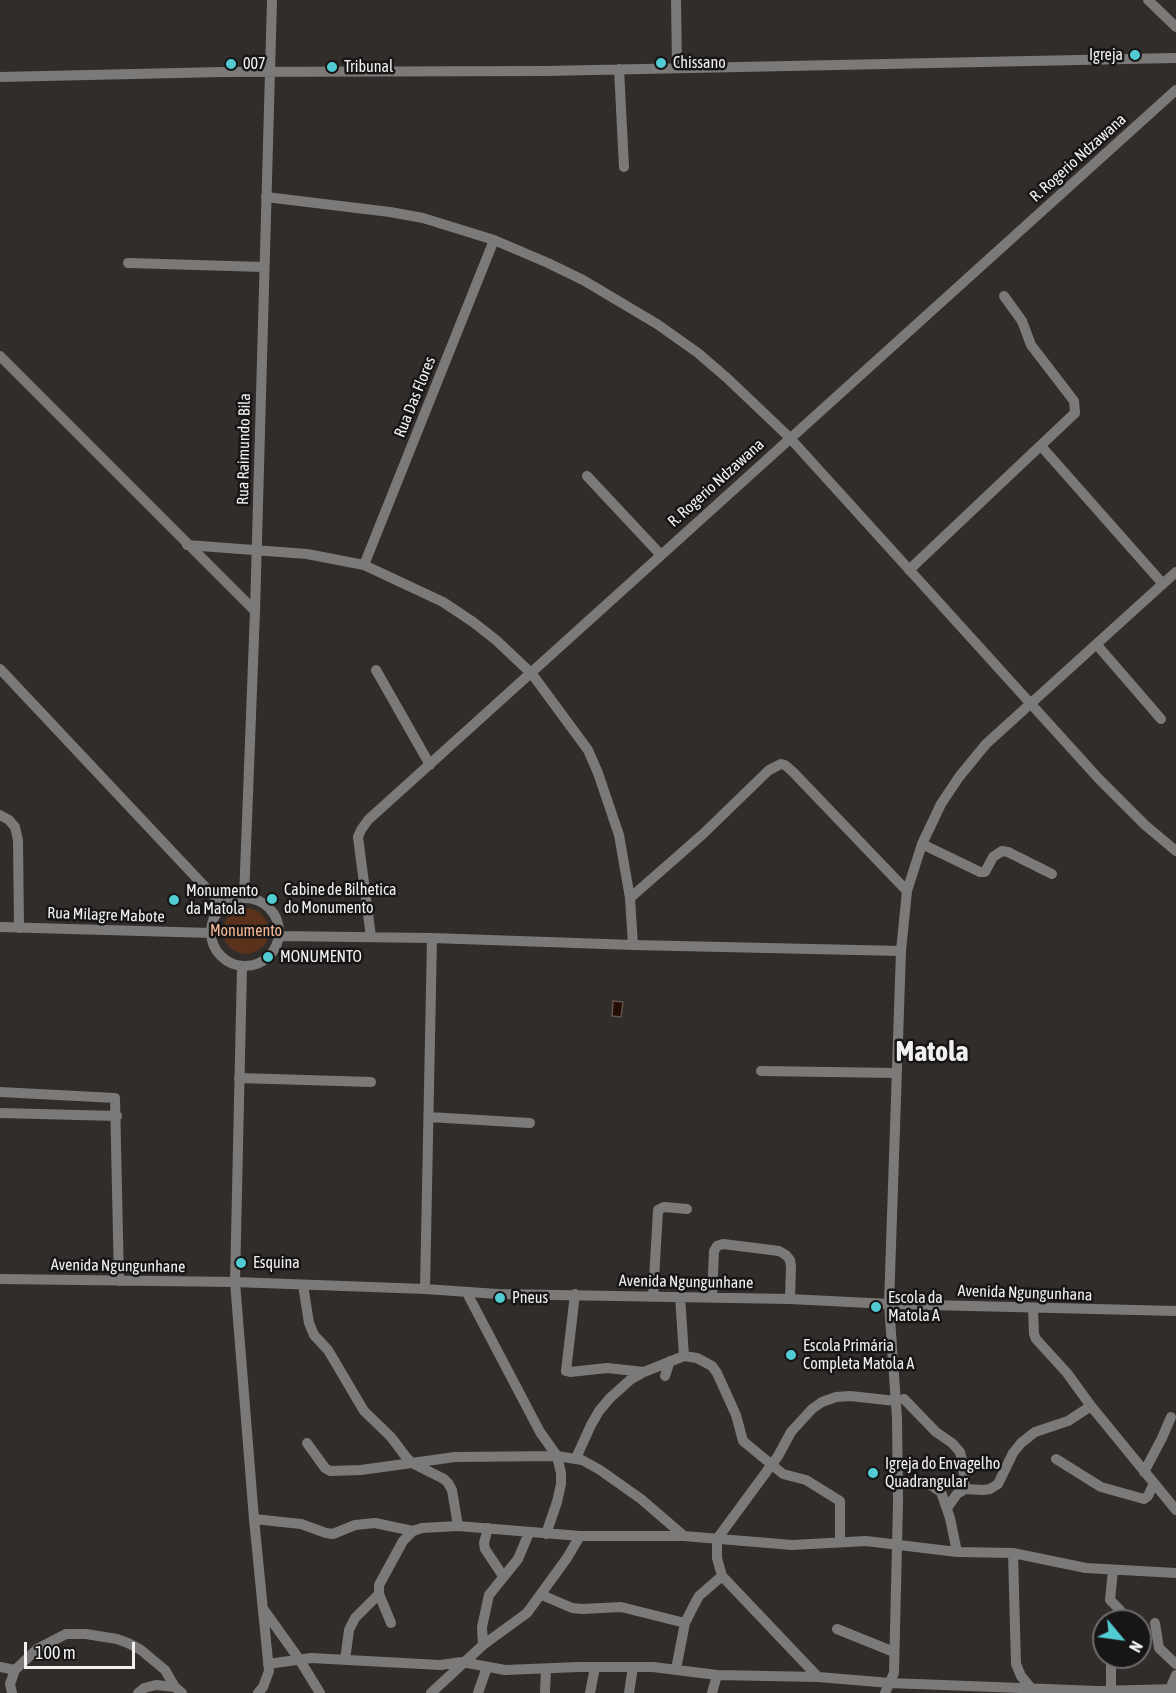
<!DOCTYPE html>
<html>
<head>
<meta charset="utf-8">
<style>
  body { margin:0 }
  #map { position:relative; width:1176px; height:1693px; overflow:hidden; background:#302d2b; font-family:"Asap Condensed",sans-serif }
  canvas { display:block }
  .north { position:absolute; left:1092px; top:1609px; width:60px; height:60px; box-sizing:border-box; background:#171515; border:2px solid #6f6d6c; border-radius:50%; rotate:119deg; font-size:16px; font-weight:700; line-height:24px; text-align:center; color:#f2f0ef }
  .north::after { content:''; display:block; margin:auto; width:21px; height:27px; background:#51ccd2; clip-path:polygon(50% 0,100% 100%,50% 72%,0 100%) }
  .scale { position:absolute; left:24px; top:1642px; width:111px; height:27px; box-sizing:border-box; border:3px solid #f2f0ef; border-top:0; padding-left:8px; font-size:18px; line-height:21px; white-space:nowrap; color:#f2f0ef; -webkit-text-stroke:4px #171515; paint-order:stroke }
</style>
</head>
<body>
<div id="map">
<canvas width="1176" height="1693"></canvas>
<div class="north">N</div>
<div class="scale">100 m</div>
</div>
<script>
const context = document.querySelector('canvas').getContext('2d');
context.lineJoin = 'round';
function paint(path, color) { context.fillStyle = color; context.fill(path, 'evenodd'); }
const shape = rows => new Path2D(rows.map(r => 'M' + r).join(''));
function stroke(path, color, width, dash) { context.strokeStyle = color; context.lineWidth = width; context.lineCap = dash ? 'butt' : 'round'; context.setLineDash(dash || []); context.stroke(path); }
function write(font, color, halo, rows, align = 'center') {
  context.font = font + ' "Asap Condensed",sans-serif'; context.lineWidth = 5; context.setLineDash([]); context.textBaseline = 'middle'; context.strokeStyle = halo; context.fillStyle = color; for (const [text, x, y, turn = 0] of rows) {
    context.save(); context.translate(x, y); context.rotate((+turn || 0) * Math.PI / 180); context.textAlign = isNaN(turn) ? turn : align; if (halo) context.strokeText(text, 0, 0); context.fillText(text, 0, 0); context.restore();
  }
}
paint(shape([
  '223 931a23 23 0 1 1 46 0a23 23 0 1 1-46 0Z'
]), '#5a311a');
const water = shape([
  [613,1001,623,1002,621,1017,612,1016,613,1001]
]);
paint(water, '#240e03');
stroke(water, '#62524a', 1.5);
stroke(shape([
  [676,0,677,68],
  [1148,0,1176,27],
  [619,69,624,167],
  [0,77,222,72,546,71,1175,58],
  [266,197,390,212,423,218,494,240,548,263,583,280,657,324,698,353,727,378,789,437,1099,779,1145,825,1176,851],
  [128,263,264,267],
  [0,356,255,611],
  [1041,446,1163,584],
  [587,476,660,554],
  [187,545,307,554,364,565,443,602,473,622,496,640,532,674,588,750,598,773,619,835,630,898,633,945],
  [364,565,494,240],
  [909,570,1075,413,1074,401,1031,345,1022,321,1004,296],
  [1097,645,1161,719],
  [0,669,223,906],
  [376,670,430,765],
  [0,815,9,820,15,827,18,840,19,928],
  [922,844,980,872,985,872,993,857,1002,851,1008,852,1052,874],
  '211 932a34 34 0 1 1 68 0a34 34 0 1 1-68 0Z',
  [244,898,255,611,272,0],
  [630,898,703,834,769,770,781,764,785,765,793,772,907,891],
  [0,927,211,933],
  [279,936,432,938,633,945,901,951],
  [371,937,358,837,361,830,368,820,1176,90],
  [242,967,235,1282,254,1519,269,1671,263,1687,258,1693],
  [761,1071,896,1073],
  [239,1078,371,1082],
  [0,1092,115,1098,119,1281],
  [0,1113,117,1116],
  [429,1117,530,1123],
  [0,1279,235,1282,425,1289,498,1294,790,1299,889,1304,1176,1311],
  [303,1285,309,1323,314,1335,328,1350,364,1411,391,1437,406,1457,412,1463,444,1479,448,1483,452,1490,458,1526],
  [425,1289,432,938],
  [467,1293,540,1432,557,1456,561,1473,561,1484,557,1502,546,1534],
  [575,1294,566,1371,570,1372,607,1368,644,1372],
  [680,1296,684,1356],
  [653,1297,658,1210,664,1207,687,1209],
  [712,1297,714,1251,717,1246,723,1244,779,1251,786,1255,790,1260,791,1267,790,1299],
  [1033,1308,1034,1334,1036,1339,1067,1373,1091,1406,1176,1510],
  [665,1376,670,1361],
  [904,1399,936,1432,952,1443,960,1452,963,1464,965,1489],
  [307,1443,325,1468,330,1471,361,1470,455,1457,557,1456,582,1460,600,1470,641,1499,684,1536],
  [576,1458,591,1425,599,1411,610,1398,630,1380,644,1372,684,1356,697,1358,712,1366,717,1373,736,1415,743,1441,783,1474,806,1480,840,1501,840,1541],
  [1056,1459,1101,1487,1144,1499,1148,1496,1154,1483],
  [1144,1472,1162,1438,1171,1417],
  [897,1483,926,1482,941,1492,950,1518,957,1552],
  [947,1508,957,1494,965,1489,983,1490,990,1489,998,1484,1013,1453,1021,1443,1035,1432,1068,1421,1091,1406],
  [254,1519,301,1524,326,1533,333,1534,355,1525,375,1523,413,1531],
  [488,1528,484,1543,485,1549,503,1576],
  [1013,1553,1016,1664,1021,1676,1030,1687,1029,1689],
  [1113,1570,1110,1600,1120,1610,1120,1621],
  [379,1594,391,1623],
  [542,1595,572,1608,582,1609,621,1607,685,1623],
  [264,1610,299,1659,320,1693],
  [1155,1623,1159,1648,1176,1664],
  [837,1629,894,1652],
  [483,1645,482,1627,489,1595,518,1559,529,1533],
  [345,1660,349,1630,355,1618,379,1594,379,1585,403,1541,413,1531,422,1528,458,1526,580,1536,684,1536,792,1545,866,1541,957,1552,1013,1553,1086,1568,1176,1573],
  [268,1664,311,1658,440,1665,462,1662,505,1670,579,1667,653,1667,717,1675,818,1677,890,1683,1098,1691,1176,1689],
  [0,1667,15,1670],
  [676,1669,685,1623,694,1605,699,1596,722,1576],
  [818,1677,722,1576,717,1558,717,1539,778,1456,791,1432,812,1409,822,1402,836,1397,850,1396,896,1401],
  [1170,1689,1176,1675],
  [1111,1690,1111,1662,1116,1657],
  [12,1693,10,1684,15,1670,37,1649,66,1634,86,1634,117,1639,128,1643,141,1650,165,1670,175,1687,182,1693],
  [138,1693,144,1688,156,1685,175,1687],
  [431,1693,483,1645,527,1613,567,1558,580,1536],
  [478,1693,487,1667],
  [545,1693,546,1669],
  [590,1693,595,1667],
  [629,1693,633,1667],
  [712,1693,717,1675],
  [885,1693,894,1673,898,1503,897,1418,889,1304,901,951,907,891,922,844,941,804,959,777,986,744,1176,572]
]), '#7c7a79', 10);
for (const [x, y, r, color] of [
  [1135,55,6,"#51ccd2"],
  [661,63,6,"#51ccd2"],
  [231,64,6,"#51ccd2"],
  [332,67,6,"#51ccd2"],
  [272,899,6,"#51ccd2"],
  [174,900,6,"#51ccd2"],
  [268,957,6,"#51ccd2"],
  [241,1263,6,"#51ccd2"],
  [500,1298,6,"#51ccd2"],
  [876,1307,6,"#51ccd2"],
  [791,1355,6,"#51ccd2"],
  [873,1473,6,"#51ccd2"]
]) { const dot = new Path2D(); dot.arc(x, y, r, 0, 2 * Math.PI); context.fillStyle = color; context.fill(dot); stroke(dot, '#171515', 2); }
write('16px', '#f2f0ef', '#171515', [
  ["Igreja",1123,55,"right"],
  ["Chissano",673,63],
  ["007",243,64],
  ["Tribunal",344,67],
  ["Cabine de Bilhetica",284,890],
  ["do Monumento",284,908],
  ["Monumento",186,891],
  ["da Matola",186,909],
  ["MONUMENTO",280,957],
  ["Esquina",253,1263],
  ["Pneus",512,1298],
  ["Escola da",888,1298],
  ["Matola A",888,1316],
  ["Escola Primária",803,1346],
  ["Completa Matola A",803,1364],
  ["Igreja do Envagelho",885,1464],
  ["Quadrangular",885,1482]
], 'left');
write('16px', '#f2f0ef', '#171515', [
  ["R. Rogerio Ndzawana",1078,158,-42],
  ["Rua Das Flores",415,397,-68],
  ["Rua Raimundo Bila",244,449,-89],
  ["R. Rogerio Ndzawana",716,483,-42],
  ["Rua Milagre Mabote",106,915,2],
  ["Avenida Ngungunhane",118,1266,1],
  ["Avenida Ngungunhane",686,1282,1],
  ["Avenida Ngungunhana",1025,1293,2]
]);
write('16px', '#f4b897', '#171515', [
  ["Monumento",246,931]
]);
write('bold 28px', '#f2f0ef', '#171515', [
  ["Matola",932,1052]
]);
</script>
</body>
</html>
